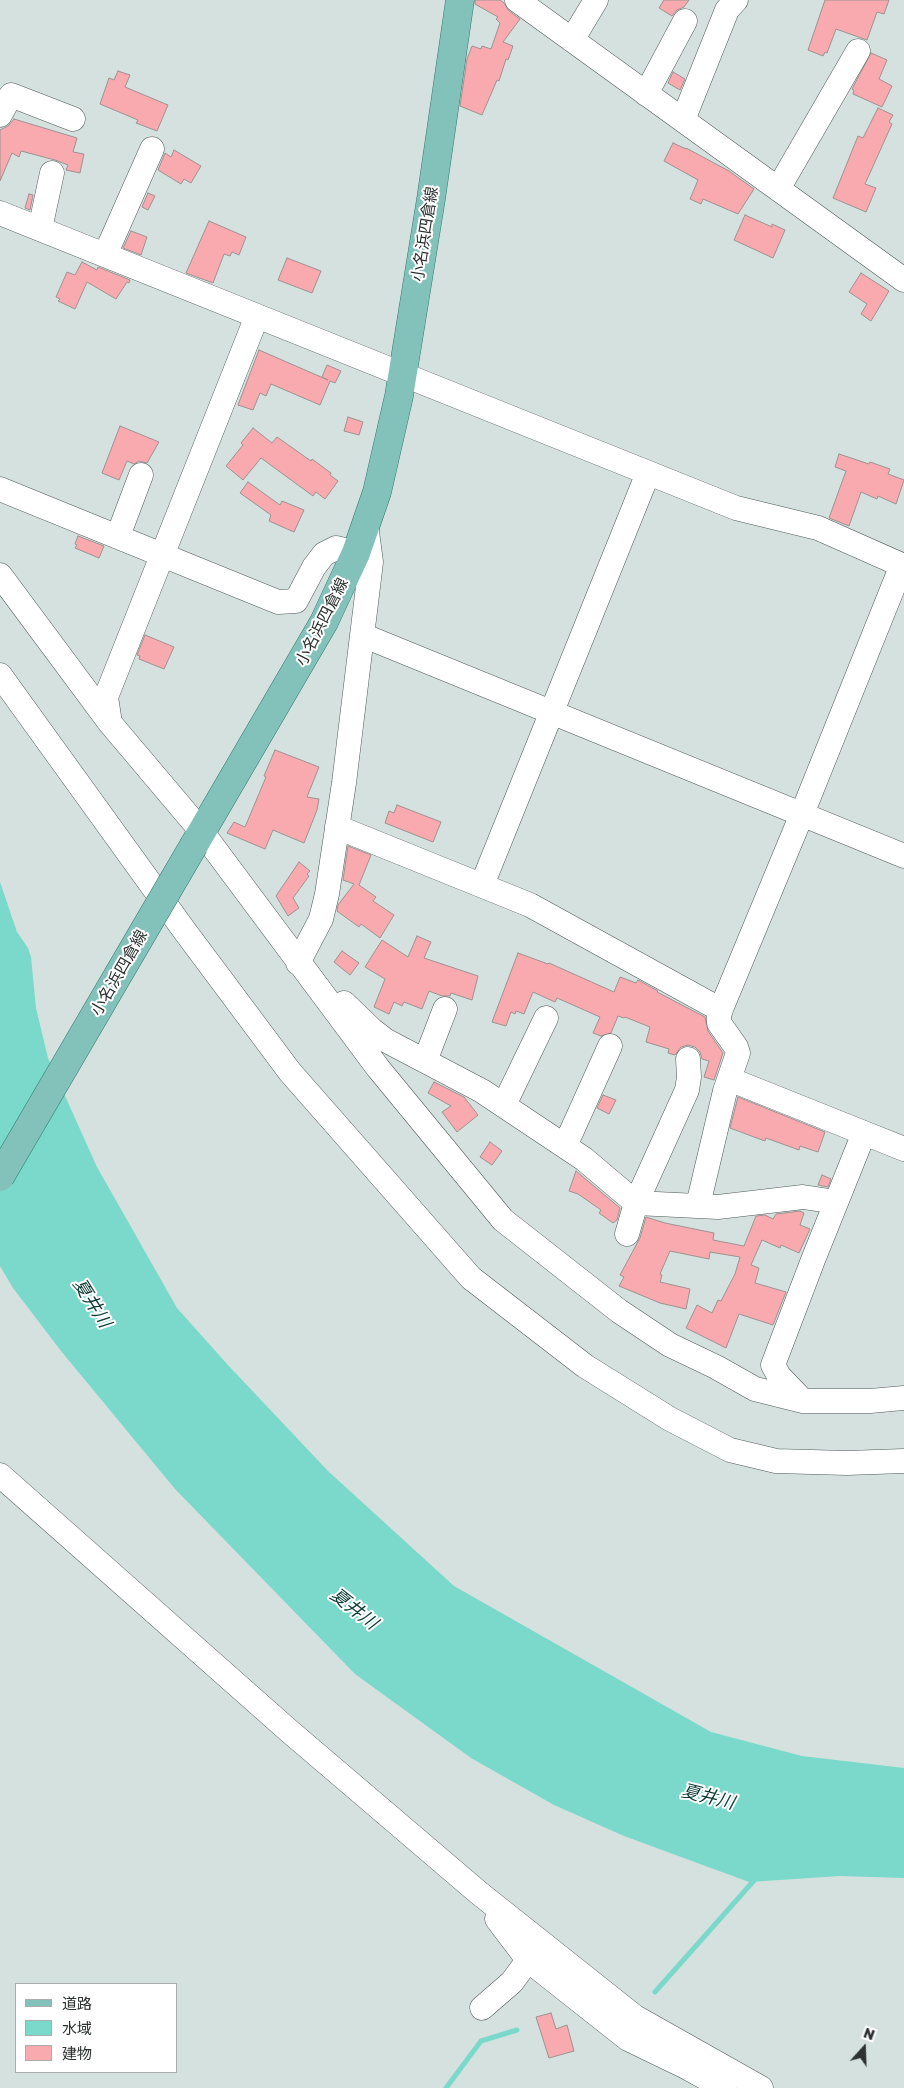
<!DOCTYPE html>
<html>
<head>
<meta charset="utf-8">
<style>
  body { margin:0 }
  #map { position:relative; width:904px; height:2088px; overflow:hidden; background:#d5e1df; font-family:"Golos Text","Noto Sans JP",sans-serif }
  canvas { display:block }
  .legend { position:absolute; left:15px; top:1983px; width:162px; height:90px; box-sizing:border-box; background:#fff; border:1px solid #abadad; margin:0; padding:6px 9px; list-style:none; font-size:15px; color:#2d3231 }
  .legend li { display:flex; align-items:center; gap:10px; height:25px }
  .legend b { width:25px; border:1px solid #abadad }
  .north { position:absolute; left:839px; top:2023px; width:50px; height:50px; -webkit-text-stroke:4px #fff; paint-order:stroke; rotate:20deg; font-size:14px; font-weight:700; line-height:20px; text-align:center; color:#2d3231 }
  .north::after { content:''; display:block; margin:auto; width:18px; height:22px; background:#2d3231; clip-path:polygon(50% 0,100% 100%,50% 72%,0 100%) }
</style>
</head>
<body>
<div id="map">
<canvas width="904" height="2088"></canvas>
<ul class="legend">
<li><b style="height:6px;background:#82c2ba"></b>道路</li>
<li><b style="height:14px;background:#7ad9ca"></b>水域</li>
<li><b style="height:14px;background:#f9aaae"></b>建物</li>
</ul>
<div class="north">N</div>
</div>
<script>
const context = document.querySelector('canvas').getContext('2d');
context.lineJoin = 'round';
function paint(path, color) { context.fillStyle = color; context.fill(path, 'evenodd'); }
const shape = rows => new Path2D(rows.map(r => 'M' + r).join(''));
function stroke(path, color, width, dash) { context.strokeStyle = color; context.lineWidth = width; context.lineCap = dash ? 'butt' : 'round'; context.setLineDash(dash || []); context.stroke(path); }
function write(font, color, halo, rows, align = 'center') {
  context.font = font + ' "Golos Text","Noto Sans JP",sans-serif'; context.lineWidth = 4; context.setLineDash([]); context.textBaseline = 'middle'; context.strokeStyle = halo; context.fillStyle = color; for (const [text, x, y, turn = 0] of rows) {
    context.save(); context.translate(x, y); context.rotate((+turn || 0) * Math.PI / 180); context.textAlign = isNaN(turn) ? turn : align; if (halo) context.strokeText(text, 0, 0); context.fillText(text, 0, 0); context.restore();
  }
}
paint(shape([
  [0,882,17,932,28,948,31,957,36,1008,48,1058,97,1167,177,1308,227,1364,328,1471,454,1586,711,1732,802,1756,904,1768,904,1878,840,1876,749,1882,624,1836,554,1805,471,1758,355,1674,175,1489,61,1351,13,1288,0,1266]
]), '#7ad9ca');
stroke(shape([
  [655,1992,758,1876],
  [446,2088,481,2041,517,2030]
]), '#7ad9ca', 5);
const building = shape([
  [475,0,500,0,504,3,509,11,520,19,503,42,513,46,508,60,506,59,499,81,497,80,482,115,460,106,467,59,472,46,481,49,482,46,491,49,500,23,496,19,498,17,475,4,475,0],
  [664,0,689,0,684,7,677,10,672,16,659,8,664,0],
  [825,0,889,0,884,14,877,12,867,40,836,29,827,53,825,52,823,56,808,50,825,0],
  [871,53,887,60,879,79,892,86,882,107,853,94,854,90,852,89,871,53],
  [118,71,130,75,125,87,168,105,157,131,136,123,138,120,100,104,109,78,114,80,118,71],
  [673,72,685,79,680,90,668,83,673,72],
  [878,108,893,115,889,122,892,124,865,184,876,188,866,212,833,198,858,136,863,138,878,108],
  [14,119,77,138,73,152,84,154,80,173,66,170,68,165,55,160,21,151,19,157,12,153,0,181,0,130,8,126,14,119],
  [673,143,686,149,686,148,729,171,754,189,738,214,703,199,701,204,690,199,698,180,664,161,673,143],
  [174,150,201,166,191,183,184,179,181,184,158,170,165,153,171,157,174,150],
  [148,193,155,196,148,210,142,207,148,193],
  [29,194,33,195,30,210,25,208,29,194],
  [745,215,772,227,772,224,785,230,773,258,734,240,745,215],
  [209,221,246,237,239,255,232,252,230,256,224,254,213,283,186,273,209,221],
  [131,231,147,237,141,255,123,248,131,231],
  [287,258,321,271,312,293,278,280,287,258],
  [82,262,97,270,98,267,130,280,129,283,127,282,116,299,87,282,75,309,58,301,60,299,56,297,67,272,75,275,82,262],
  [861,273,889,291,871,321,861,314,867,304,849,292,861,273],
  [259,350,328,380,322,377,327,365,341,371,335,383,330,381,320,405,271,384,266,396,260,393,253,410,238,405,259,350],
  [348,417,363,422,359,435,344,431,348,417],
  [120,426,159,442,147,463,139,461,134,464,127,461,119,480,102,473,120,426],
  [253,428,272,443,277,437,311,461,312,459,331,473,330,475,338,481,325,499,316,492,313,496,261,458,243,480,226,466,243,445,241,443,253,428],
  [839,454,869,464,870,462,890,469,888,474,904,480,896,504,878,496,877,499,861,492,849,526,829,518,846,471,835,467,839,454],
  [248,482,280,505,282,501,304,510,294,532,269,521,271,515,240,493,248,482],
  [78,536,104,546,99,558,75,548,77,545,75,544,78,536],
  [145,635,174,647,164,669,139,659,140,656,137,655,145,635],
  [275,750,319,767,307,797,319,799,317,810,304,843,273,830,265,849,227,833,234,822,245,827,266,777,264,776,275,750],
  [397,805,441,822,433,842,385,823,389,811,394,813,397,805],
  [348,846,371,855,359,885,376,897,373,901,394,915,380,938,361,924,359,927,337,911,338,905,354,884,343,880,348,846],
  [299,862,310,871,307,874,309,876,293,898,299,908,288,916,276,896,299,862],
  [417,936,431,942,424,958,478,976,472,1000,451,993,450,996,442,996,429,991,422,1009,404,1002,402,1006,394,1002,389,1014,374,1007,385,979,365,967,382,940,408,957,417,936],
  [342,951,359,963,350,975,334,962,342,951],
  [518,953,548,964,549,963,614,992,620,977,636,983,638,980,658,991,657,992,705,1017,708,1031,723,1053,714,1080,704,1077,709,1061,702,1059,700,1052,695,1047,688,1045,681,1047,675,1055,668,1053,669,1049,646,1042,650,1027,625,1017,624,1018,618,1016,611,1033,601,1036,593,1033,600,1017,557,998,555,1002,533,992,524,1014,516,1011,515,1014,511,1012,506,1026,492,1022,518,953],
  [434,1082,464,1097,478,1115,457,1132,442,1112,451,1106,428,1093,434,1082],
  [603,1095,616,1100,609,1114,597,1108,603,1095],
  [738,1097,825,1132,818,1152,800,1146,799,1150,766,1138,765,1141,730,1128,738,1097],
  [490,1142,502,1151,492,1165,480,1157,490,1142],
  [576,1171,620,1208,617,1220,613,1223,599,1213,601,1210,578,1194,569,1191,576,1171],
  [822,1175,831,1179,828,1187,818,1185,822,1175],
  [800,1211,804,1213,800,1225,810,1229,799,1253,781,1245,780,1248,762,1240,751,1265,759,1268,755,1283,786,1292,773,1325,739,1314,726,1348,686,1328,697,1305,712,1313,718,1300,721,1301,735,1274,740,1257,710,1252,709,1259,670,1251,660,1274,662,1275,660,1282,690,1289,686,1309,660,1303,619,1286,624,1277,620,1275,640,1238,646,1217,665,1223,714,1233,713,1240,744,1246,756,1216,765,1215,773,1219,776,1214,800,1211],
  [551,2013,556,2029,567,2025,574,2051,549,2058,536,2017,551,2013]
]);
paint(building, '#f9aaae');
stroke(building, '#9d9191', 1);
const minor = shape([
  [517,0,904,280],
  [572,40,596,0],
  [646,94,685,21],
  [0,115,11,95,73,119],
  [683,120,727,10,736,0],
  [778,189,858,51],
  [0,213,736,508,818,528,904,566],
  [40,229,52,173],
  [105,255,152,149],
  [0,489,278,602,296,601,314,567,324,554,336,548,356,553],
  [118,536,141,475],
  [0,575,110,723,202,832,378,1068,503,1220,619,1311,670,1345,716,1367,755,1389,803,1401,870,1401,904,1398],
  [362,635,904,856],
  [0,675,184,930,290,1072,471,1278,585,1366,670,1419,730,1450,776,1461,847,1463,904,1461],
  [110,723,106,697,257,316],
  [337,827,530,905,721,1010],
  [482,885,648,473],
  [298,963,321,919,327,894,344,783,371,562,366,524],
  [344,1003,372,1030,385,1040,482,1091,584,1159,636,1203,718,1207,803,1197,836,1202],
  [425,1061,445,1009],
  [729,1079,864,1133],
  [504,1105,546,1018],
  [565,1146,610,1046],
  [698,1205,725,1091,738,1053,736,1047,719,1023,719,1014,802,814,902,565],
  [627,1234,636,1203,687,1090,689,1077,688,1059],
  [803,1401,779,1376,773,1365,813,1260,864,1133,904,1149],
  [0,1475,288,1730,479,1893,635,2017,761,2088],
  [497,1919,528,1960,628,2039,686,2067,724,2088],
  [482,2008,512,1982,528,1960]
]);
const major = shape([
  [194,845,324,622,356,553,377,492,399,396,431,199,460,0]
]);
stroke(minor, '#4f5a58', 25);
stroke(major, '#2e766c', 29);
stroke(minor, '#fff', 24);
stroke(major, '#82c2ba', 28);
const majorBridge = shape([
  [0,1177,194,845]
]);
stroke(majorBridge, '#2e766c', 29, []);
stroke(majorBridge, '#82c2ba', 28);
write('16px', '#2d3231', '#fff', [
  ["小名浜四倉線",425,234,-81],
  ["小名浜四倉線",322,622,-63],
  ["小名浜四倉線",119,973,-60]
]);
write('italic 18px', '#0d3b35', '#fff', [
  ["夏井川",92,1303,58],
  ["夏井川",354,1609,38],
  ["夏井川",708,1797,14]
]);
</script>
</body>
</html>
